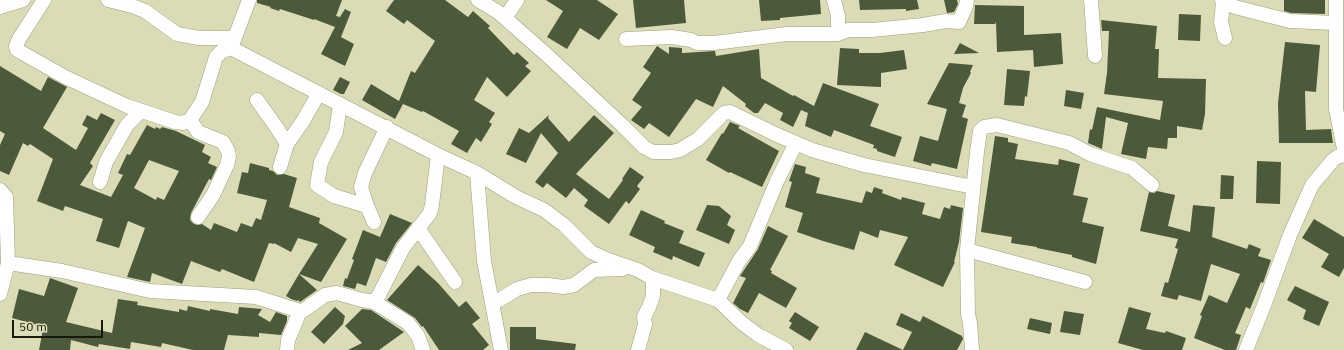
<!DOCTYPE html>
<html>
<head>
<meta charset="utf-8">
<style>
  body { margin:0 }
  #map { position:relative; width:1344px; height:350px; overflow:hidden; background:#dbdcb5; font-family:"IBM Plex Sans",sans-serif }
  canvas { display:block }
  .scale { position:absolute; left:12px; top:320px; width:91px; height:18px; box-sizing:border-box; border:2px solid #19190b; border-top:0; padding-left:5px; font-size:12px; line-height:14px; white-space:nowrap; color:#19190b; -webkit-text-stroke:3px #dbdcb5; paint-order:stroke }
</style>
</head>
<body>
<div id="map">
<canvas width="1344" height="350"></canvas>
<div class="scale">50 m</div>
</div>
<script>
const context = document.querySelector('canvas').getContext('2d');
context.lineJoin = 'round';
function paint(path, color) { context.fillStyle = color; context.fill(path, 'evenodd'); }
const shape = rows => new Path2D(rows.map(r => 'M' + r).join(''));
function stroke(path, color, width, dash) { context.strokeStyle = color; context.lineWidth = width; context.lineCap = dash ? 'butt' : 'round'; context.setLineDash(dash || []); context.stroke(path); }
paint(shape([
  [257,0,342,0,336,16,340,17,345,9,351,12,341,37,354,44,345,66,321,54,335,27,314,19,314,20,280,9,279,11,270,8,271,7,257,3],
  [394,0,445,0,468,17,473,11,490,26,488,28,514,55,517,52,529,63,525,66,531,71,507,97,487,77,474,100,495,113,489,122,492,124,481,142,476,138,467,153,451,144,459,131,423,111,422,112,403,104,395,119,362,100,371,84,399,101,411,71,415,73,435,41,407,20,404,24,386,11],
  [546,0,597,0,618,14,599,40,580,28,567,49,547,37,563,11],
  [633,0,684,0,686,23,636,28],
  [759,0,820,0,821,14,780,18,780,20,761,21],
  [859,0,917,0,919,9,906,11,906,9,860,10],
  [944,0,957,0,958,4,954,12,947,13],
  [1284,0,1325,0,1325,14,1291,13,1284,11],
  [975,5,1024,6,1024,35,1061,33,1063,64,1034,67,1033,50,997,52,996,22,995,24,974,24],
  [1179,14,1201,15,1200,41,1178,40],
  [1101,20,1157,26,1155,49,1159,49,1158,78,1206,79,1205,114,1202,130,1177,126,1177,138,1168,138,1167,149,1148,147,1146,159,1121,154,1128,123,1106,117,1102,149,1088,143,1090,129,1092,130,1097,107,1160,120,1163,101,1104,94,1107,73,1109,31,1102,31],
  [1285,42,1320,45,1316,92,1305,91,1306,130,1331,129,1333,143,1279,143,1278,103],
  [960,43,979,53,954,54],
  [657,46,669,54,669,47,682,48,682,53,715,51,716,56,759,49,761,78,793,96,794,95,814,106,823,83,879,104,870,126,902,137,895,157,877,151,877,149,873,148,874,145,834,130,831,137,805,126,808,113,801,110,793,127,780,120,783,113,765,103,758,113,754,113,745,106,746,104,723,86,713,107,696,99,669,137,649,123,644,129,631,120,642,107,632,100,651,73,643,67],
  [840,48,859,49,859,53,880,53,904,50,907,69,881,73,881,87,837,85],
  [949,63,973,65,970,72,971,73,963,88,959,103,966,105,962,117,968,119,957,169,932,163,931,166,913,161,920,136,938,141,947,109,927,104],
  [0,66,41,91,48,77,67,87,43,128,76,150,88,128,82,125,87,115,97,120,101,113,115,120,90,163,93,166,80,185,111,197,123,175,118,173,127,154,130,155,147,125,155,129,156,127,160,129,162,127,176,131,205,145,202,152,211,157,208,163,217,167,211,180,209,179,191,213,190,220,194,224,198,225,202,224,211,230,214,223,237,232,241,223,252,227,256,218,261,220,267,200,237,193,242,172,248,173,250,163,269,168,269,170,273,171,277,175,284,174,297,178,289,207,320,218,319,223,347,239,321,282,299,274,318,244,298,238,291,252,274,243,274,244,269,243,254,282,222,269,220,272,191,261,182,284,152,273,150,282,127,277,145,228,128,221,119,248,96,241,103,219,65,206,63,211,37,201,53,159,30,144,28,146,23,143,9,175,0,171,0,145,5,134,0,131],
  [149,160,179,171,164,200,157,197,156,200,134,188],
  [1007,69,1030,71,1027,97,1025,96,1024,106,1004,105],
  [340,77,350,82,344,94,341,94,333,90],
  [1066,90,1084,93,1081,109,1064,106],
  [549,115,548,118,569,142,594,115,614,133,576,174,609,199,623,180,622,179,630,167,644,177,637,186,640,189,629,204,626,201,609,224,584,206,588,200,574,188,566,198,547,183,543,188,535,182,558,153,541,133,526,163,506,154,519,128,529,133],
  [730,122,740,126,738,128,779,151,762,187,730,172,729,173,706,160,722,133,723,134],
  [995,136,1008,138,1008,142,1018,144,1015,159,1058,165,1059,159,1080,164,1073,195,1088,198,1082,222,1104,227,1096,264,1072,257,1072,255,1037,248,1037,247,1011,243,1012,237,981,232],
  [1257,161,1281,162,1280,204,1256,203],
  [795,164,806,167,805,173,820,178,816,193,862,203,866,191,872,193,874,187,883,190,882,193,901,200,902,197,925,203,922,214,940,219,944,207,950,209,951,205,963,208,959,242,954,262,955,262,943,287,894,265,908,237,880,230,878,238,860,231,854,250,823,241,797,232,803,213,785,207,792,182,789,181],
  [1221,175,1234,176,1233,199,1220,199],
  [1157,191,1175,195,1168,226,1190,232,1193,205,1215,207,1212,237,1247,249,1249,244,1261,249,1258,256,1271,260,1263,283,1261,282,1250,309,1246,307,1235,333,1241,335,1236,350,1225,350,1194,338,1202,316,1200,315,1209,295,1227,303,1240,274,1211,264,1201,301,1179,295,1177,300,1161,296,1165,282,1168,283,1178,249,1175,248,1178,239,1140,231,1149,192,1154,193],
  [707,205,719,206,731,216,727,225,735,230,729,244,696,230],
  [641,210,665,221,664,223,684,231,679,243,705,253,699,267,673,256,672,260,653,252,655,247,629,235],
  [390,214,412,223,396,243,386,262,376,258,366,286,357,283,355,289,343,286,345,278,347,279,354,260,352,259,363,230,380,237],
  [1314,219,1344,237,1344,268,1339,277,1321,267,1329,254,1302,238],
  [768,226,788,236,770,270,772,271,771,273,797,288,786,308,759,293,748,313,740,309,733,303,746,278,740,276,758,249],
  [418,265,438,283,459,307,466,301,480,318,472,324,489,345,483,350,439,350,423,326,422,327,415,318,387,300],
  [299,274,317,290,300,302,298,300,297,301,291,299,286,296],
  [50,278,78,288,66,322,112,333,118,299,138,302,137,305,179,312,179,309,187,311,188,306,210,311,210,309,238,314,239,307,262,309,258,315,270,322,276,312,287,316,287,321,281,335,259,333,259,337,228,335,224,350,193,350,162,343,161,347,131,342,130,349,99,344,98,347,71,340,70,350,39,350,43,329,38,327,38,325,12,318,19,289,44,296],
  [1295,286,1329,302,1319,326,1303,319,1306,310,1287,300],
  [335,307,345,316,343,324,324,344,311,332],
  [1129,307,1151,313,1146,329,1165,333,1166,331,1186,338,1182,350,1143,350,1118,343],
  [362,309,371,310,404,332,379,350,348,350,362,343,345,326],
  [1064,311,1084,314,1080,335,1060,332],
  [795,312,819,327,810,341,789,328,792,323,789,321],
  [901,313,920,322,923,316,962,336,963,339,957,350,903,350,912,332,896,325],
  [1030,318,1052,323,1050,334,1027,329],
  [510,327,536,327,536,339,576,344,575,350,510,350],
  [865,332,903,350,856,350]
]), '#4b5a3b');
const minor = shape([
  [44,0,19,39,16,46,17,50,65,77,127,106,175,122,183,123,190,120,202,102,216,57,222,51,231,48,249,0],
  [108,0,132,6,145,11,177,34,199,38,235,38],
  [478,0,498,12,547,55,622,125,644,147,653,152,671,152,680,150,698,139,724,113,730,112,775,134,812,150,864,165,973,187],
  [834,0,838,16,838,34],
  [1091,0,1095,56],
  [1222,0,1223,4,1221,22,1225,38],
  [1336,0,1336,109,1344,149],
  [1223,4,1227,3,1235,7,1290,21,1335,23],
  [0,7,23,0],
  [505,18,517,0],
  [626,39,672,37,691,40,697,43,714,43,787,34,838,34,848,30,872,30,923,25,946,21,959,22,966,6,967,0],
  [231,48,438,155,477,173,516,197,544,210,564,225,591,252,606,259,638,270,652,278,718,300,742,323,758,335,786,350],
  [257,100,277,128,287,144],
  [340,104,336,132,321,162,317,185,334,196,367,206],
  [190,120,198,132,223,142,228,151,229,157,227,165,213,195,198,217],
  [280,167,287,144,303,121,319,93],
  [477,173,484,261,501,350],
  [100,182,106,162,127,125,141,111],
  [0,190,6,197,8,263,0,294],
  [374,222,367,206,361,187,365,173,387,127],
  [418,228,455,282],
  [967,250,1085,282],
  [8,263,62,271,150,291,256,297,300,311,304,310,325,295,337,293,362,300,374,302,408,323,418,336,423,350],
  [718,300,739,261,750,246,777,181,796,143],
  [374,302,379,295,403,248,430,213,432,205,438,155],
  [492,302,501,299,517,289,531,285,548,285,563,287,574,285,594,270,623,269],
  [287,350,288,340,300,311],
  [638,350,645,324,644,317,649,307,653,296,653,284,652,278],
  [972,350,970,323,968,314,967,250,977,152,980,131,984,127,997,125,1069,143,1090,154,1132,168,1152,185],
  [1246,350,1263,308,1290,235,1312,185,1333,160,1337,157,1344,155]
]);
stroke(minor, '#9fa07b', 15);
stroke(minor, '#fff', 14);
</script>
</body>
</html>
